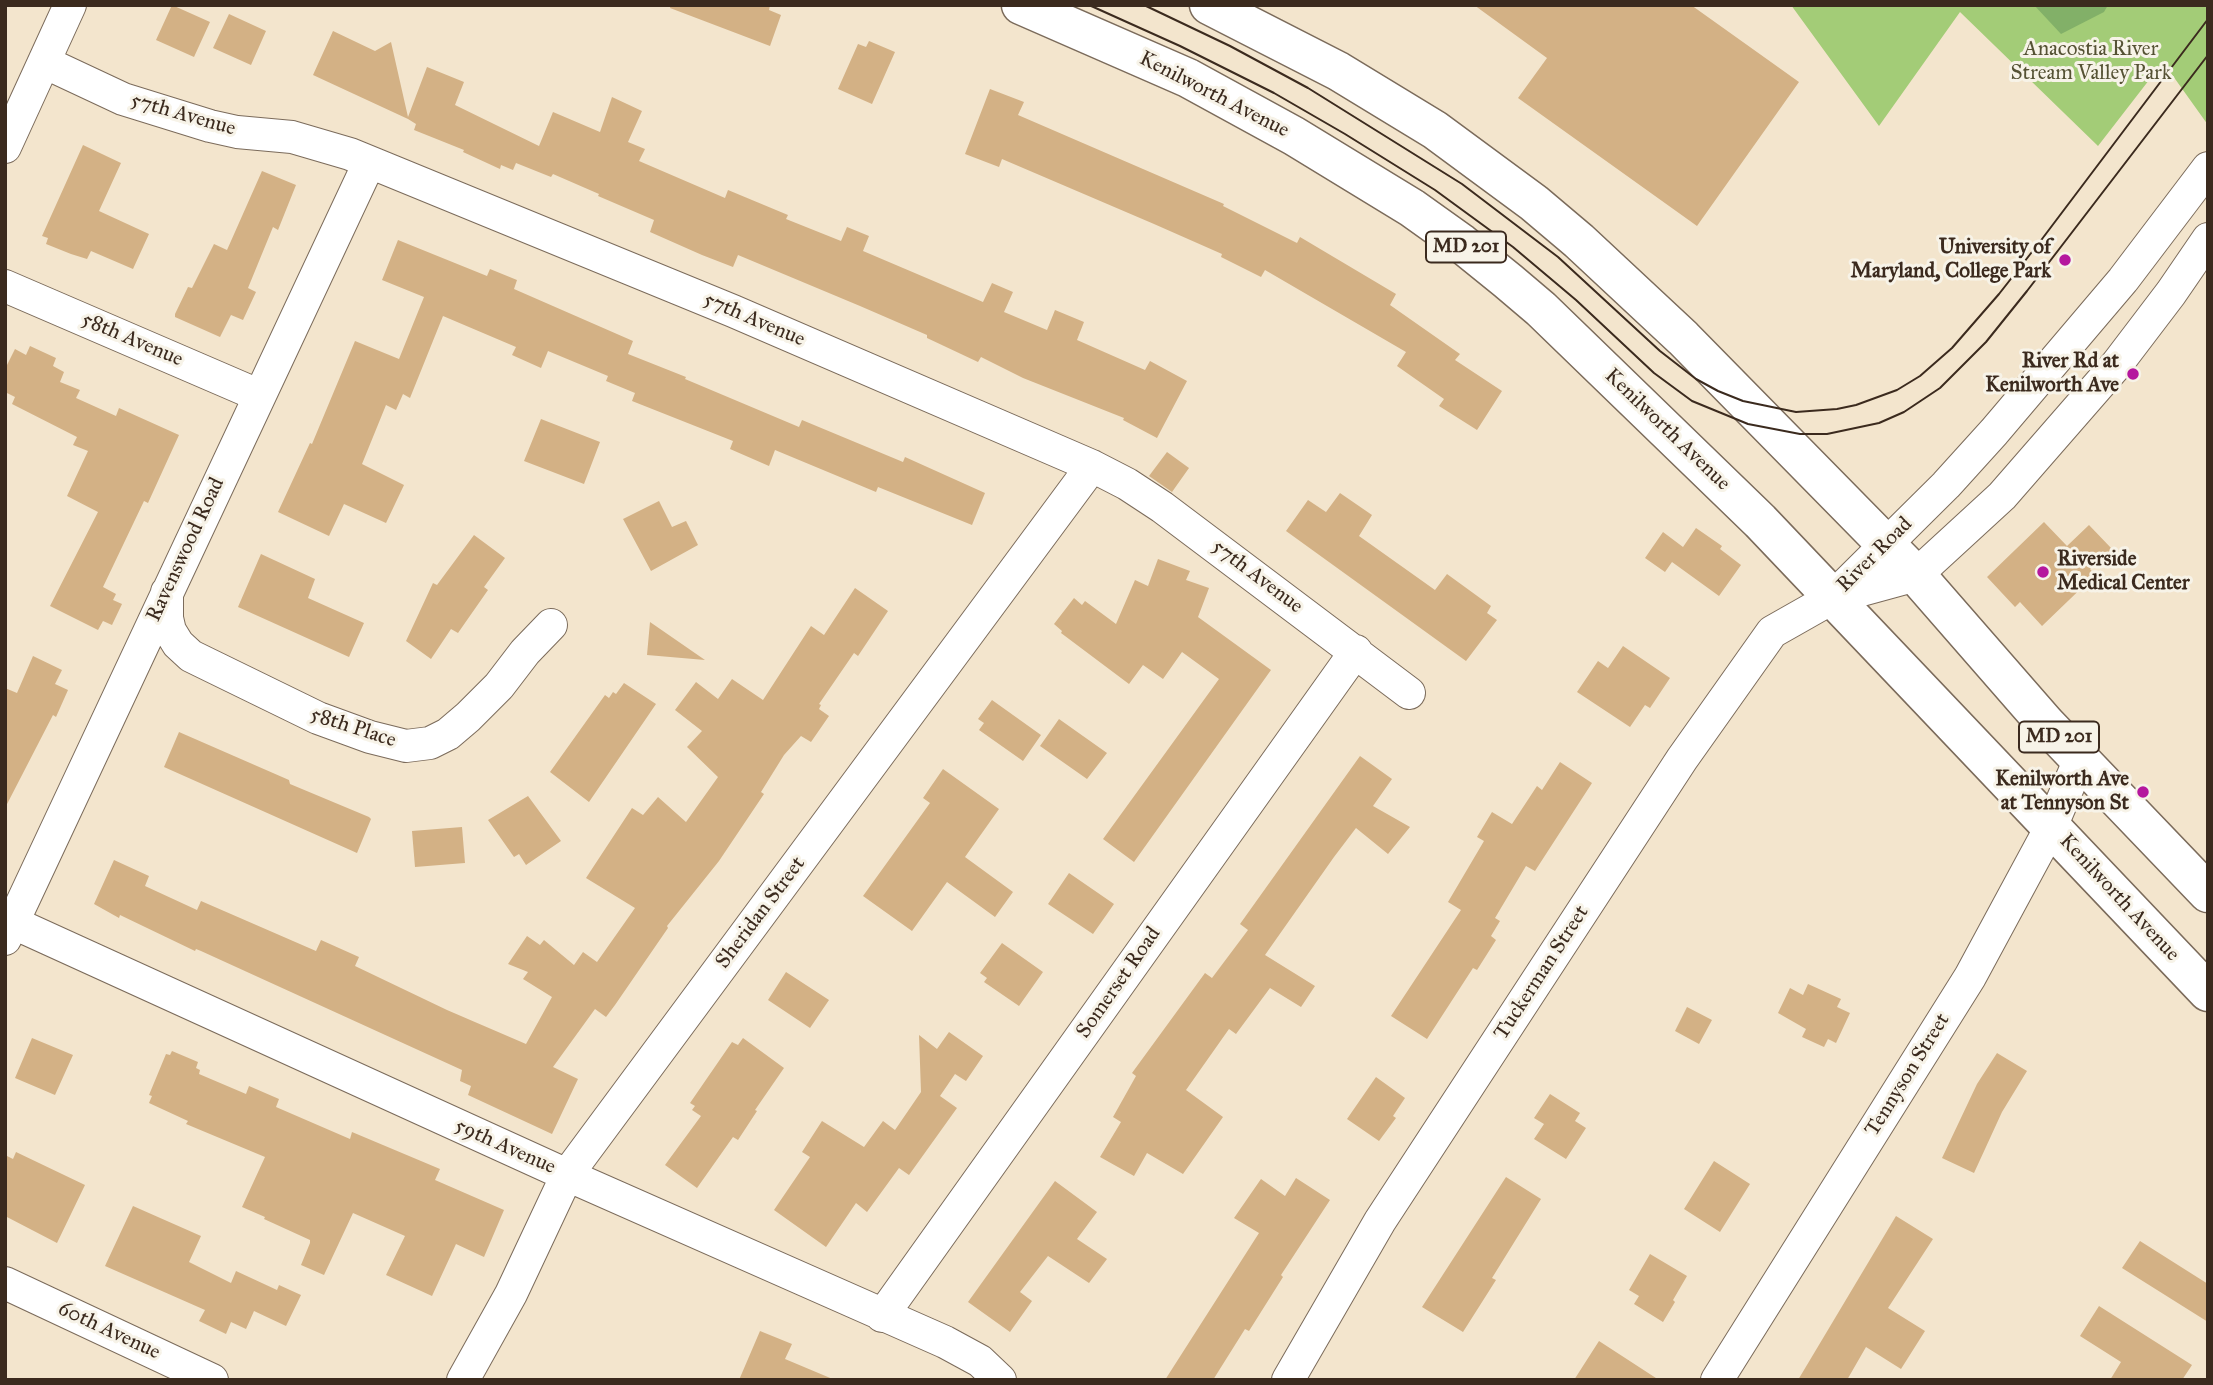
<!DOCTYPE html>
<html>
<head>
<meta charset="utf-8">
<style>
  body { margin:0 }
  #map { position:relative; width:2213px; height:1385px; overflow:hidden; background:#f3e5cd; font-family:"IM FELL Great Primer",serif }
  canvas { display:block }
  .frame { position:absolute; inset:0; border:7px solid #3b2a1e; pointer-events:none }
</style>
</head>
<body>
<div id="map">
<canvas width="2213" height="1385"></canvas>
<div class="frame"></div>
</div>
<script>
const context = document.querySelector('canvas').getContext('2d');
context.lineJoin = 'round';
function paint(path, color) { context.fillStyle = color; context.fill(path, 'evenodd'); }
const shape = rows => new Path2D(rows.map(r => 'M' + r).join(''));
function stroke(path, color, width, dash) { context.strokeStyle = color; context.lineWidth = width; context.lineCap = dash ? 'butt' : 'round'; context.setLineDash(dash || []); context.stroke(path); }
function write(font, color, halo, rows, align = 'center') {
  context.font = font + ' "IM FELL Great Primer",serif'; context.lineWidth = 6; context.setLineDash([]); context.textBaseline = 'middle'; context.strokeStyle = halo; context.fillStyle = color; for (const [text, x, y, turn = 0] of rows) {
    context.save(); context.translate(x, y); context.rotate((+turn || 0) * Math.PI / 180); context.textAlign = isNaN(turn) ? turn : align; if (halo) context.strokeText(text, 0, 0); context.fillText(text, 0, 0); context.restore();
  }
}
paint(shape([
  [1791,5,2208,5,2208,125,2163,62,2098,146,1960,12,1879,126]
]), '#a3cc77');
paint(shape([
  [2034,5,2108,5,2104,12,2061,34]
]), '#82b068');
paint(shape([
  [172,5,210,22,194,57,156,40],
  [671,5,770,5,769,10,781,15,770,46,670,8],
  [1474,5,1691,5,1799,82,1697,226,1518,98,1547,58],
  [229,14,266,31,251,65,213,48],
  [333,31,375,51,391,42,408,117,427,67,464,82,455,105,539,146,553,112,600,132,612,97,642,111,628,142,645,149,639,161,725,198,728,190,788,215,786,219,841,241,847,227,869,236,863,251,983,302,992,283,1013,292,1004,312,1047,330,1055,310,1084,322,1077,340,1145,370,1150,361,1187,381,1157,438,1123,420,1124,418,1023,378,981,357,978,362,927,338,927,335,860,306,738,255,733,267,702,255,650,232,654,220,598,196,599,194,553,174,551,177,516,163,513,170,501,165,500,169,463,152,464,150,414,130,416,124,408,119,313,75],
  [869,41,895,52,872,104,838,89,858,44,866,47],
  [990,89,1024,102,1018,115,1224,204,1223,206,1297,243,1300,237,1396,294,1390,305,1460,354,1455,360,1502,391,1477,430,1439,406,1444,399,1397,366,1406,352,1265,270,1261,277,1221,257,1222,254,1154,224,1002,159,999,167,965,154],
  [83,145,121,163,99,211,149,234,133,269,91,251,87,259,71,254,46,244,48,238,42,236],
  [262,171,296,185,278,230,273,227,248,288,256,292,243,320,231,315,220,337,175,317,175,314,188,287,192,288,214,244,227,250],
  [398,240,487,276,490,269,517,280,514,289,633,341,628,354,686,377,685,379,799,427,802,420,903,462,905,457,985,493,972,525,878,487,876,492,775,450,769,466,730,449,733,441,632,401,635,393,606,381,608,376,548,351,541,368,512,355,516,347,443,316,410,398,403,394,396,410,386,405,362,464,404,485,386,523,344,504,329,536,278,512,310,443,312,444,355,341,399,359,424,297,382,280],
  [30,346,56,358,53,366,64,372,60,382,80,390,76,398,116,416,119,408,179,435,148,503,144,501,103,587,116,594,113,600,122,604,112,625,103,621,98,630,50,606,98,512,67,496,88,451,73,445,77,437,12,404,15,397,5,392,5,369,15,349,26,355],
  [541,419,600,442,584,484,524,461],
  [1167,452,1189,468,1172,492,1149,476],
  [1340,493,1372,515,1359,536,1435,590,1447,574,1491,606,1487,613,1497,620,1466,661,1286,531,1308,500,1326,512],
  [659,501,672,527,686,521,698,545,651,571,623,519],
  [2044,522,2067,546,2089,525,2112,549,2090,569,2095,575,2042,626,2020,602,2015,607,1987,577],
  [1696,528,1722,546,1720,549,1741,565,1719,596,1672,562,1665,572,1645,558,1663,532,1683,547],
  [474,535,505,558,484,587,488,590,458,633,451,629,431,659,406,641,433,583,437,585],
  [261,554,315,579,308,598,364,623,349,657,238,607],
  [1158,559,1190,571,1186,580,1209,588,1198,617,1271,670,1134,862,1103,839,1219,679,1182,652,1163,679,1143,665,1129,684,1061,633,1062,631,1054,624,1074,598,1082,605,1085,601,1116,624,1135,580,1148,586],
  [855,588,888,611,858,656,854,653,819,704,821,705,819,709,829,716,811,742,801,736,784,755,761,792,764,794,719,861,667,926,668,928,615,1005,606,1017,595,1009,553,1067,578,1079,552,1134,468,1095,471,1086,460,1081,462,1070,201,951,196,949,195,951,120,915,119,918,94,904,114,860,149,876,145,886,197,910,201,901,316,951,321,940,359,957,355,966,447,1010,526,1044,552,997,523,979,528,972,508,964,527,936,540,945,544,940,574,965,583,952,597,962,635,908,586,878,632,808,643,815,658,797,686,822,718,777,687,747,702,731,675,710,696,682,718,699,732,679,763,700,811,626,824,635],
  [650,622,705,660,647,655],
  [1623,646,1670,678,1650,708,1645,705,1630,727,1577,692,1598,661,1608,668],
  [33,656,62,670,55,684,68,690,56,717,53,715,5,808,5,688,17,693],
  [624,683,656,704,589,802,550,772,605,695,609,698,613,692,616,694],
  [992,700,1041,735,1023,761,979,730,984,723,978,719],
  [1059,719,1107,753,1087,779,1040,746],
  [179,732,289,780,290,784,369,817,371,819,357,853,164,767],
  [1360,756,1392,779,1373,806,1410,827,1388,854,1356,828,1334,857,1265,955,1315,986,1301,1007,1270,988,1236,1034,1229,1029,1186,1090,1223,1117,1183,1174,1147,1153,1134,1176,1100,1157,1121,1122,1113,1117,1136,1076,1132,1073,1205,973,1212,978,1248,930,1240,924],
  [1560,762,1592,783,1535,871,1526,866,1495,918,1500,921,1491,936,1496,940,1477,970,1473,968,1427,1039,1391,1016,1461,910,1448,902,1484,841,1477,837,1492,812,1512,824,1537,786,1542,790],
  [943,769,999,809,965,857,1013,892,995,917,947,882,912,931,863,896,930,803,923,798],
  [528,796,561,841,526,865,519,854,514,857,488,820],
  [462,827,465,863,415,867,412,831],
  [1069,873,1114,904,1093,934,1048,904],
  [1002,943,1043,972,1019,1006,984,982,987,978,980,973],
  [786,972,829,1000,810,1028,768,1000],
  [1808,984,1841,999,1837,1007,1850,1013,1836,1043,1828,1039,1824,1047,1802,1037,1806,1029,1778,1013,1790,988,1803,995],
  [1687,1007,1712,1020,1699,1044,1675,1031],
  [949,1032,983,1056,966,1081,955,1074,940,1096,957,1108,909,1175,899,1168,867,1212,856,1203,826,1247,774,1210,810,1157,802,1152,822,1121,864,1147,883,1121,895,1130,921,1092,919,1035,937,1049],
  [32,1038,73,1055,55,1095,15,1078],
  [743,1038,784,1068,755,1110,757,1111,738,1140,733,1137,697,1188,665,1165,701,1116,692,1110,695,1106,690,1103,732,1042,738,1045],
  [172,1051,198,1062,196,1068,200,1070,199,1074,246,1094,249,1086,279,1099,276,1107,350,1139,352,1132,440,1169,435,1180,504,1210,484,1257,456,1244,432,1296,386,1275,405,1236,353,1213,324,1275,301,1265,310,1243,310,1240,264,1219,265,1217,242,1207,265,1157,186,1124,188,1121,149,1103,152,1096,149,1095,166,1054,170,1055],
  [1997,1053,2027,1071,2002,1112,1974,1173,1942,1158,1977,1084],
  [1376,1077,1405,1098,1393,1116,1396,1118,1379,1141,1347,1119],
  [1550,1094,1580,1113,1575,1121,1586,1128,1566,1159,1534,1139,1544,1124,1534,1118],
  [16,1152,85,1185,57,1243,5,1216,5,1155,13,1159],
  [1714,1161,1750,1184,1720,1232,1684,1209],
  [1506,1177,1541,1199,1492,1278,1496,1280,1463,1332,1422,1307],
  [1296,1178,1330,1200,1281,1275,1283,1277,1249,1331,1245,1329,1213,1380,1165,1380,1259,1233,1234,1218,1261,1179,1285,1196],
  [1055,1181,1097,1212,1077,1239,1107,1259,1089,1283,1048,1256,1020,1292,1032,1301,1010,1332,968,1302],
  [133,1206,201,1236,189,1262,231,1283,236,1271,277,1290,279,1285,301,1295,286,1326,254,1311,246,1329,231,1322,226,1334,199,1321,205,1310,105,1266],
  [1896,1216,1933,1239,1888,1308,1925,1331,1901,1369,1866,1347,1847,1380,1798,1380],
  [2140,1241,2208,1284,2208,1322,2122,1268],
  [1650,1254,1687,1276,1673,1300,1675,1302,1663,1322,1634,1304,1639,1296,1629,1290],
  [2099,1306,2192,1365,2182,1380,2110,1380,2121,1362,2080,1336],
  [760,1331,792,1344,785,1359,835,1380,739,1380],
  [1599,1341,1659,1380,1574,1380]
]), '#d3b185');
const minor = shape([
  [44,62,123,99,210,126,237,132,292,137,350,154,733,311,1092,466,1127,484,1162,507,1409,693],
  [5,147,70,5],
  [5,286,258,395],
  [167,592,167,618,170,631,178,644,191,656,318,718,370,737,406,746,430,743,448,734,468,717,499,686,525,652,551,625],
  [1833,597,1946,485,1994,432,2123,280,2208,168],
  [5,919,567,1175,945,1342,980,1361,1000,1380],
  [5,939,369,163],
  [5,1283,212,1380],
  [882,1316,1356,651],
  [463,1380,511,1294,567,1175,1092,466],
  [1288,1380,1380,1221,1682,759,1772,632,1832,598,1916,575,2002,496,2117,364,2171,293,2208,239],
  [1717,1380,1970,977,2051,827,2080,759]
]);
const major = shape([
  [1021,5,1188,78,1294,136,1412,208,1461,243,1508,281,1541,309,1760,521,2208,992],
  [1209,5,1338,71,1435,130,1534,203,1579,241,1683,338,1916,575,2046,724,2208,893]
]);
stroke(minor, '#7b6b5b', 34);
stroke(major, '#7b6b5b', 41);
stroke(minor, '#fff', 32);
stroke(major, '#fff', 38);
stroke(shape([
  [1089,5,1180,46,1274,93,1345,134,1435,190,1513,247,1576,300,1654,373,1692,401,1748,424,1800,434,1827,434,1879,423,1904,412,1940,388,1986,342,2027,291,2208,55],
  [1144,5,1230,46,1308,88,1462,184,1558,257,1660,351,1696,379,1718,391,1743,401,1796,412,1837,409,1856,405,1897,390,1920,376,1952,348,1999,294,2039,243,2208,19]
]), '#3b2a1e', 2);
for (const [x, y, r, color] of [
  [2065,260,7,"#b5179e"],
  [2133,374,7,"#b5179e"],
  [2043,572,7,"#b5179e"],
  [2143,792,7,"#b5179e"]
]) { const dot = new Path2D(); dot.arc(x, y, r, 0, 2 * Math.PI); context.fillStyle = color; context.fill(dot); stroke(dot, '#f7f3e8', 2.5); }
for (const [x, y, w] of [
  [1466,247,80],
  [2059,737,80]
]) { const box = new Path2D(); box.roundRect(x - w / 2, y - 15.5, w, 31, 5); context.fillStyle = '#f7f3e8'; context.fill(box); stroke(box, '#3b2a1e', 2); }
write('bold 19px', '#3b2a1e', null, [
  ["MD 201",1466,247],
  ["MD 201",2059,737]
]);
write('21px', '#555234', '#f7f3e8', [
  ["Anacostia River",2091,50],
  ["Stream Valley Park",2091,74]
]);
write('21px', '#3b2a1e', '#f7f3e8', [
  ["Kenilworth Avenue",1214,95,27],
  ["57th Avenue",183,115,16],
  ["57th Avenue",754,320,23],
  ["58th Avenue",132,340,23],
  ["Kenilworth Avenue",1667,430,44],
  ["Ravenswood Road",186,550,-65],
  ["River Road",1875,555,-45],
  ["57th Avenue",1257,577,37],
  ["58th Place",353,728,18],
  ["Kenilworth Avenue",2119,898,47],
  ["Sheridan Street",761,913,-53],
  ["Tuckerman Street",1542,973,-57],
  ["Somerset Road",1119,983,-55],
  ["Tennyson Street",1908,1075,-58],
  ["59th Avenue",505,1147,24],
  ["60th Avenue",109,1331,25]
]);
write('bold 21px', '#3b2a1e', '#f7f3e8', [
  ["University of",2051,248],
  ["Maryland, College Park",2051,272],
  ["River Rd at",2119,362],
  ["Kenilworth Ave",2119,386],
  ["Riverside",2057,560,"left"],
  ["Medical Center",2057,584,"left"],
  ["Kenilworth Ave",2129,780],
  ["at Tennyson St",2129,804]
], 'right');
</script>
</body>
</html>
